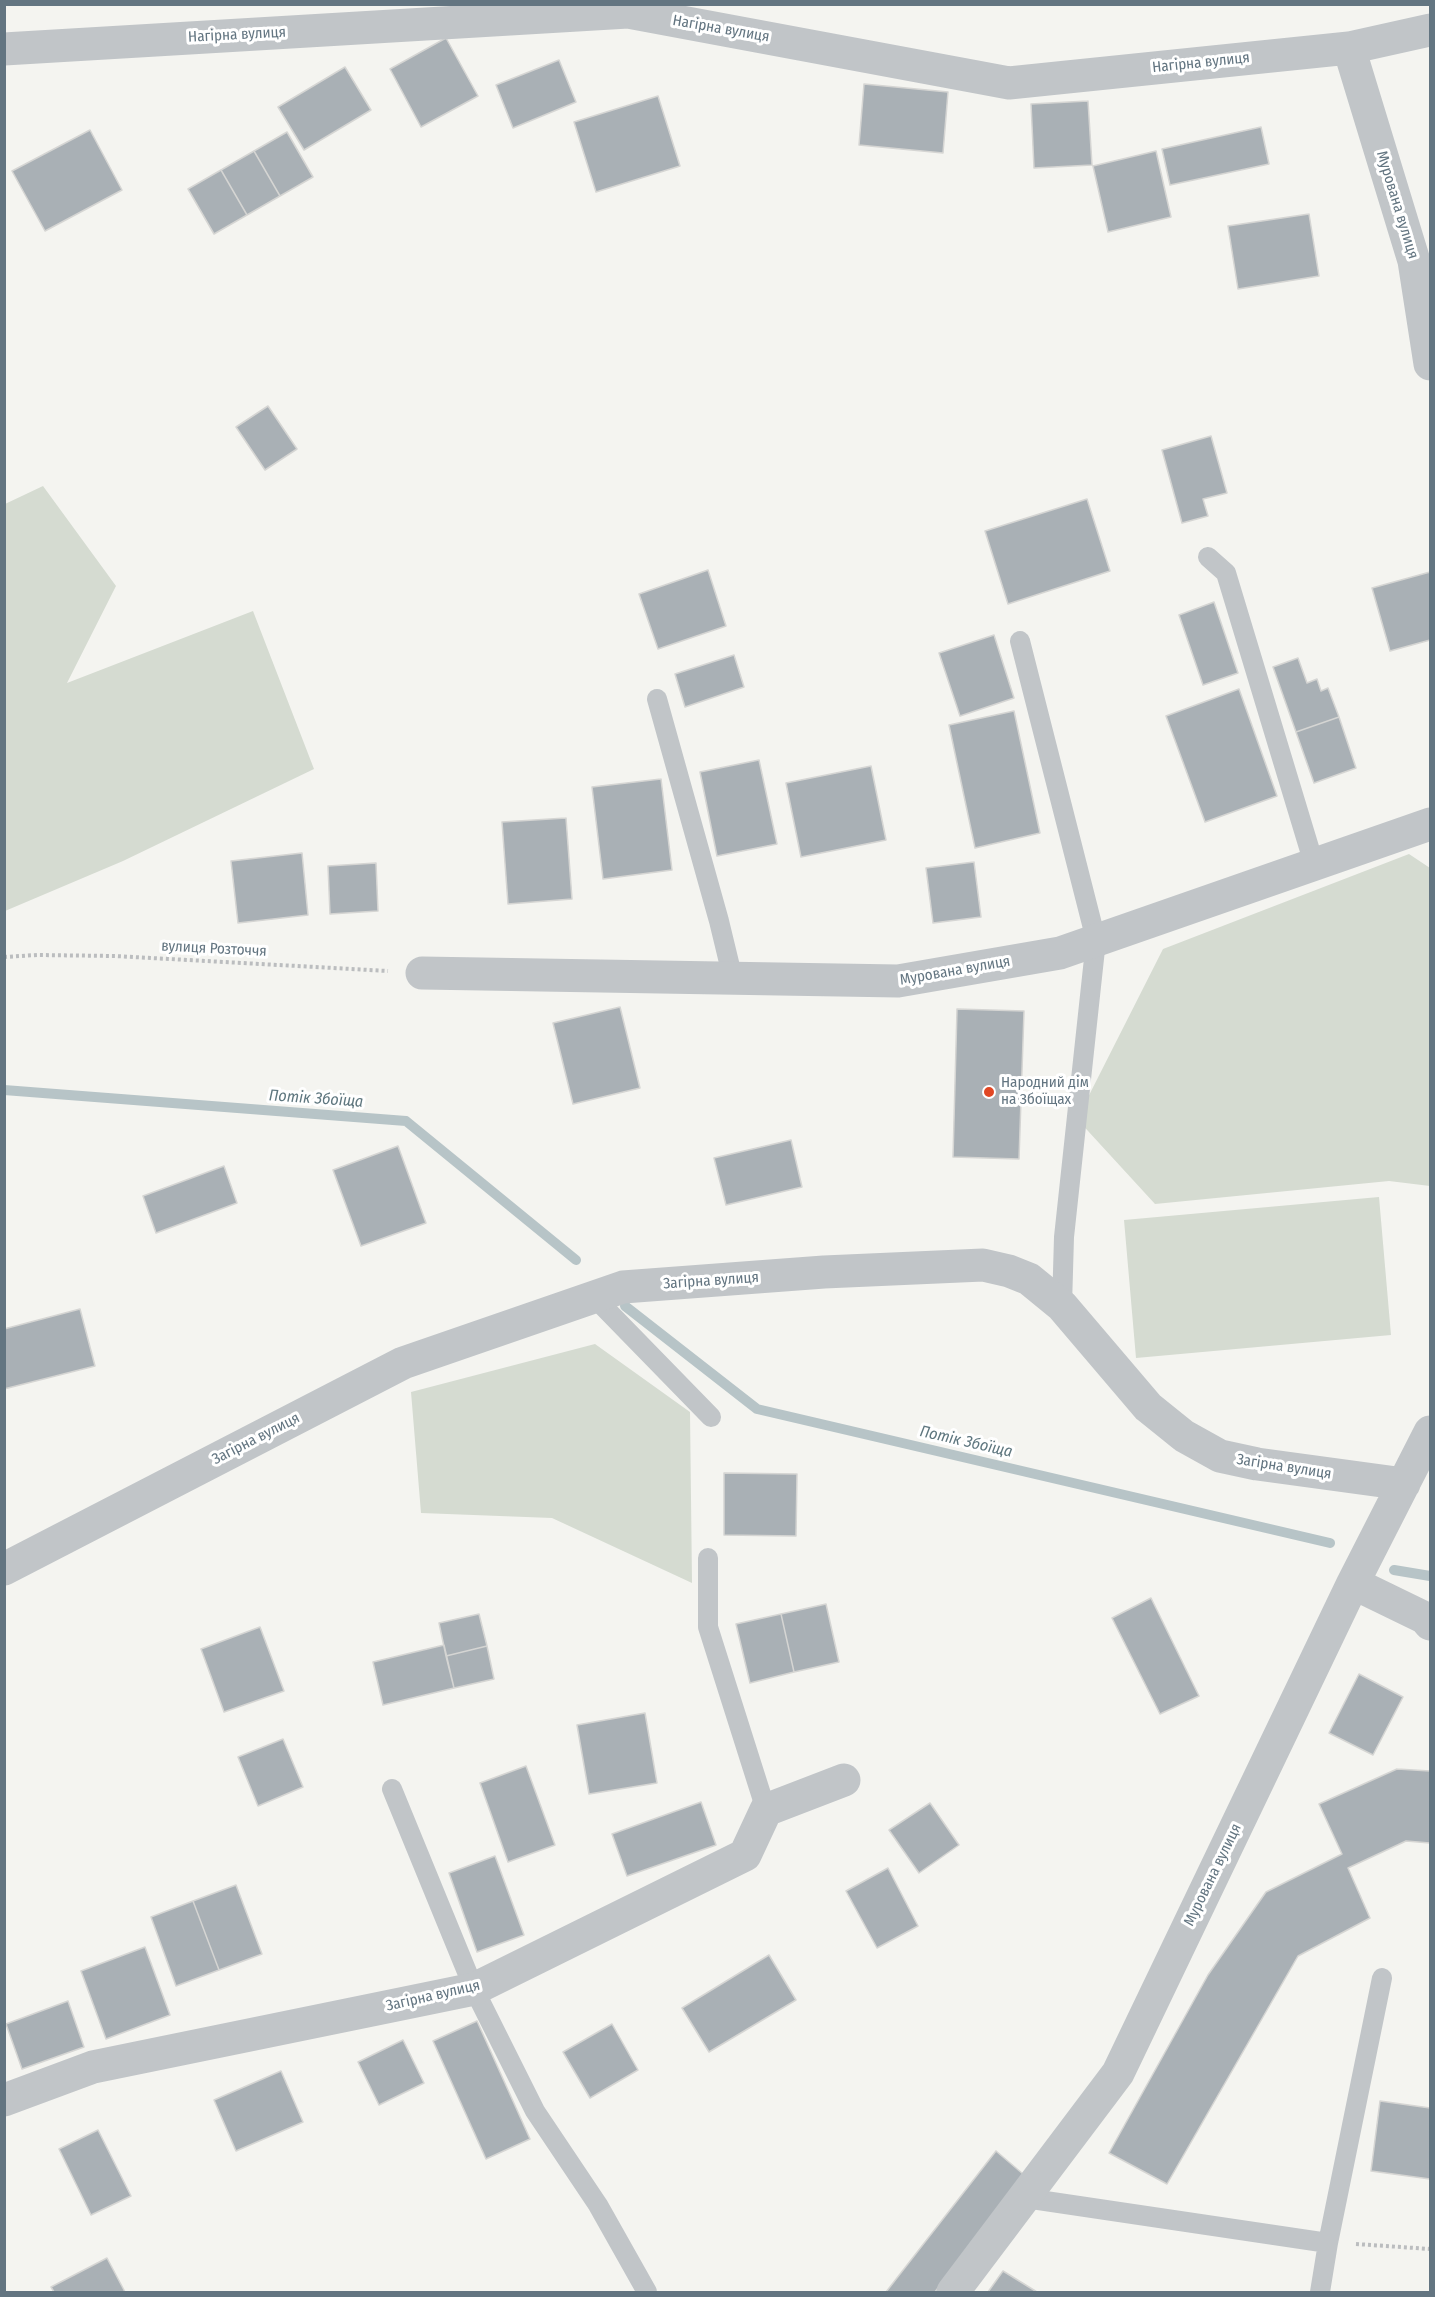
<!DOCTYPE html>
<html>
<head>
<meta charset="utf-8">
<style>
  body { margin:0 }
  #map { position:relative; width:1435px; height:2297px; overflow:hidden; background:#f4f4f0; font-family:"Fira Sans Condensed",sans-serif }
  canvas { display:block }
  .frame { position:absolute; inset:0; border:6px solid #637581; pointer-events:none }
</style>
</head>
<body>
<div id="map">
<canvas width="1435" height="2297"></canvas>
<div class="frame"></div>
</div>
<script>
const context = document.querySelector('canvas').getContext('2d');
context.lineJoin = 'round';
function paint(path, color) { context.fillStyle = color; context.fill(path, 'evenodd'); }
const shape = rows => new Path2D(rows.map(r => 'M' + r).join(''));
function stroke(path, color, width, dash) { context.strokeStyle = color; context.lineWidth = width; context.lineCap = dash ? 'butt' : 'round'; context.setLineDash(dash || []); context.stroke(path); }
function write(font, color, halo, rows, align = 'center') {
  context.font = font + ' "Fira Sans Condensed",sans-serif'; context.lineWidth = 6; context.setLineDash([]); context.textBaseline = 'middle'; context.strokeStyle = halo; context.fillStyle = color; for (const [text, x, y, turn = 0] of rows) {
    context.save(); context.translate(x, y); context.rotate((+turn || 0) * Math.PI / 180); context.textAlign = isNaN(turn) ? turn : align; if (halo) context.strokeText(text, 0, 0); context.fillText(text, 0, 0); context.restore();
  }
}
paint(shape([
  [43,486,116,586,67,683,253,611,314,769,123,861,5,911,5,504],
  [1409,854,1430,868,1430,1186,1389,1181,1155,1204,1077,1119,1163,949],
  [1379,1197,1391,1335,1136,1358,1124,1220],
  [595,1344,690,1412,692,1583,552,1518,421,1513,411,1392]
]), '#d5dbd1');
stroke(shape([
  [4,1090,406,1121,576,1260],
  [625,1306,757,1409,1330,1543],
  [1394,1570,1430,1576]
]), '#b7c4c7', 10);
const building = shape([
  [446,38,478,96,421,127,390,69,446,38],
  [559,60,576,102,513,128,496,85,559,60],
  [345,67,371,110,304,150,278,107,345,67],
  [864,84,948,92,943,153,859,145,864,84],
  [658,96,680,166,596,192,574,122,658,96],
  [1088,101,1092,165,1034,168,1031,104,1088,101],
  [1261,127,1269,164,1170,185,1162,149,1261,127],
  [90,130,122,190,45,231,12,171,90,130],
  [287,132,313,177,280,196,254,151,287,132],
  [254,151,280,196,247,215,221,170,254,151],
  [1156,151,1171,217,1108,232,1093,166,1156,151],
  [221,170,247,215,214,234,188,189,221,170],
  [1309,214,1319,276,1238,289,1228,226,1309,214],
  [268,406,297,449,265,470,236,427,268,406],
  [1211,436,1227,493,1203,499,1208,516,1182,523,1162,450,1211,436],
  [1087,499,1110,571,1008,604,985,531,1087,499],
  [708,570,726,626,658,649,639,594,708,570],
  [1430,572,1430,640,1390,651,1372,588,1430,572],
  [1214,602,1238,673,1203,685,1179,615,1214,602],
  [994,635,1014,698,960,716,939,653,994,635],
  [734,655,744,687,685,707,675,674,734,655],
  [1298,658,1307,683,1317,679,1321,691,1328,688,1339,717,1296,732,1273,667,1298,658],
  [1239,689,1277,796,1205,822,1166,716,1239,689],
  [1014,711,1040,833,975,848,949,725,1014,711],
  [1339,717,1356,768,1314,783,1296,732,1339,717],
  [759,760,777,844,717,856,700,772,759,760],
  [871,766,886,840,801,857,786,783,871,766],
  [661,779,672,870,603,879,592,787,661,779],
  [566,818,572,899,508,904,502,822,566,818],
  [302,853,308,915,238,923,231,861,302,853],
  [974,862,981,917,933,923,926,868,974,862],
  [376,863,378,911,330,914,328,866,376,863],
  [620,1007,640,1088,573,1104,553,1023,620,1007],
  [957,1009,1024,1011,1019,1159,953,1157,957,1009],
  [791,1140,802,1187,726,1205,714,1158,791,1140],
  [398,1146,426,1223,361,1246,333,1170,398,1146],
  [224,1166,237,1203,156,1233,143,1196,224,1166],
  [80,1309,95,1366,4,1389,4,1329,80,1309],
  [724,1473,797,1474,796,1536,724,1535,724,1473],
  [1151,1598,1199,1696,1160,1714,1112,1618,1151,1598],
  [826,1604,839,1662,794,1672,781,1614,826,1604],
  [479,1614,487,1646,446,1656,439,1623,479,1614],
  [781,1614,794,1672,750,1683,736,1624,781,1614],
  [260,1627,284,1691,224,1712,201,1649,260,1627],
  [444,1645,454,1688,383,1705,373,1662,444,1645],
  [487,1646,494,1679,454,1688,446,1656,487,1646],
  [1359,1674,1403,1697,1373,1755,1329,1733,1359,1674],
  [645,1713,657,1783,589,1794,577,1725,645,1713],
  [283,1739,303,1787,258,1806,238,1757,283,1739],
  [526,1766,555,1845,508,1862,480,1783,526,1766],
  [1397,1769,1430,1771,1430,1843,1406,1841,1348,1868,1370,1918,1298,1956,1167,2184,1109,2153,1208,1975,1266,1892,1342,1854,1319,1804,1397,1769],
  [701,1802,716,1845,627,1876,612,1834,701,1802],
  [930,1803,959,1845,919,1873,889,1830,930,1803],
  [495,1856,524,1935,477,1952,449,1873,495,1856],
  [888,1868,918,1926,877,1948,846,1891,888,1868],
  [236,1885,262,1954,219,1970,193,1901,236,1885],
  [193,1901,219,1970,176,1986,151,1917,193,1901],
  [145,1947,170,2015,106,2039,81,1971,145,1947],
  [769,1955,796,2000,709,2052,682,2008,769,1955],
  [68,2001,84,2047,22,2069,6,2024,68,2001],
  [477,2021,530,2139,486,2159,433,2041,477,2021],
  [612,2024,638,2070,590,2098,563,2052,612,2024],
  [403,2040,424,2083,379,2105,358,2062,403,2040],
  [281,2071,303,2122,236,2151,214,2100,281,2071],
  [1380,2101,1430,2108,1430,2179,1371,2171,1380,2101],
  [98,2130,131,2196,91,2215,59,2149,98,2130],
  [996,2151,1023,2174,935,2292,886,2292,996,2151],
  [107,2258,125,2292,54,2292,51,2287,107,2258],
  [1003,2271,1037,2292,988,2292,1003,2271]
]);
paint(building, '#a9b0b5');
stroke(building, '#d5d5d3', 1.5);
stroke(shape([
  [4,957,37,955,115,956,388,971],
  [1356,2244,1430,2249]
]), '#bbbdbf', 4, [3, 3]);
stroke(shape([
  [1208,557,1226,573,1314,864],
  [1020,641,1096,940,1064,1237,1062,1306],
  [657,699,719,921,733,979],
  [594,1297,711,1417],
  [708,1558,708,1627,766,1810],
  [392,1789,474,1989,535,2111,598,2205,647,2292],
  [1025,2198,1328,2243],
  [1320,2292,1328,2243,1382,1978]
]), '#c1c5c8', 20);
stroke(shape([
  [1349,48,1414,261,1430,364],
  [4,49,628,12,1009,83,1349,48,1430,30],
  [422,973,898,981,1060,953,1430,824],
  [4,1569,403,1363,623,1287,824,1272,983,1265,1009,1271,1029,1279,1062,1306,1148,1407,1184,1436,1220,1456,1257,1464,1404,1484],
  [1353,1583,1425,1618,1430,1624],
  [4,2100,93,2067,474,1989,745,1855,766,1810,844,1780],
  [953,2292,1118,2073,1353,1583,1430,1432]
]), '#c1c5c8', 33);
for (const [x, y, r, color] of [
  [989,1092,6,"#e14724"]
]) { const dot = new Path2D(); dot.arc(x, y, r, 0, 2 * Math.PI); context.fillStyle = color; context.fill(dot); stroke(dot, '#fff', 2); }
write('15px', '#637581', '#fff', [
  ["Нагірна вулиця",721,29,10],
  ["Нагірна вулиця",237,35,-3],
  ["Нагірна вулиця",1201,63,-6],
  ["Мурована вулиця",1397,205,73],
  ["вулиця Розточчя",214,949,3],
  ["Мурована вулиця",955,971,-10],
  ["Загірна вулиця",711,1281,-4],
  ["Загірна вулиця",256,1439,-27],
  ["Загірна вулиця",1284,1467,9],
  ["Мурована вулиця",1213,1875,-64],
  ["Загірна вулиця",433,1996,-13]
]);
write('15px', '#637581', '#fff', [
  ["Народний дім",1001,1083],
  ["на Збоїщах",1001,1100]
], 'left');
write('italic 16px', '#5f777f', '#fff', [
  ["Потік Збоїща",316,1099,4],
  ["Потік Збоїща",966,1442,13]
]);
</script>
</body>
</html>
